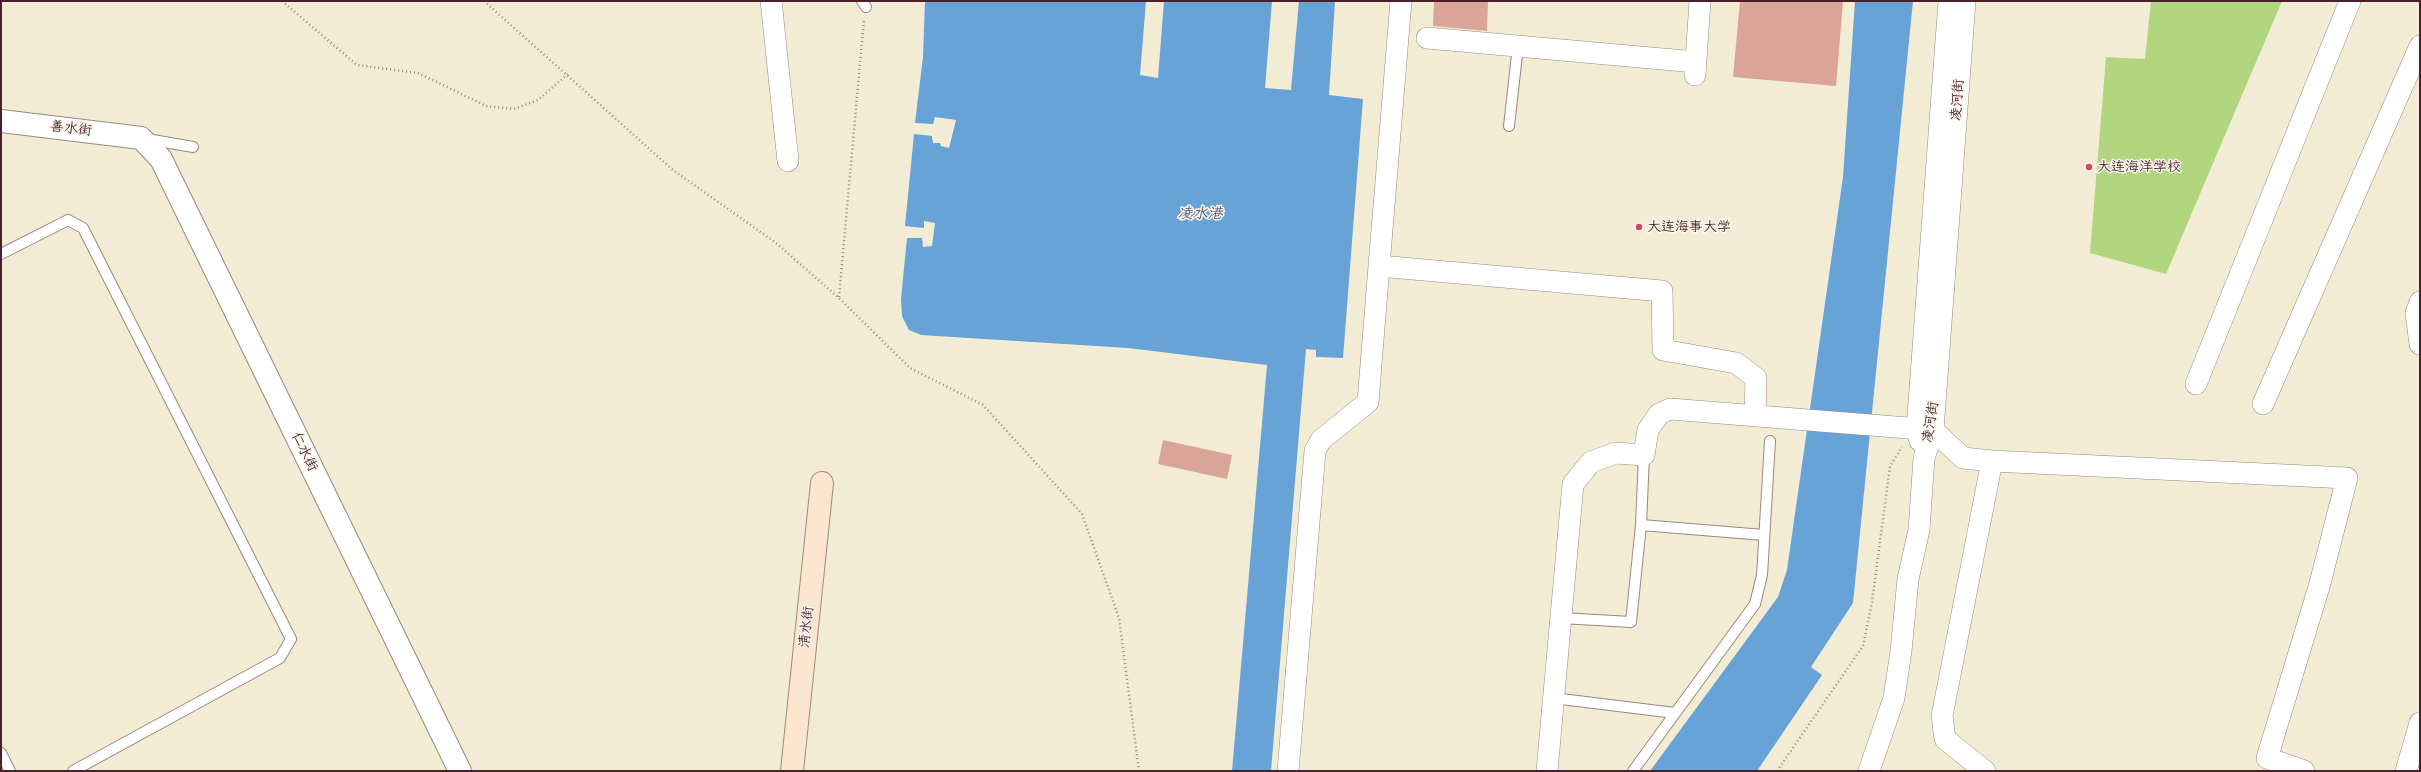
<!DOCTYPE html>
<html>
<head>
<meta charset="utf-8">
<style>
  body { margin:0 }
  #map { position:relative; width:2421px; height:772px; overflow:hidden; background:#f2ecd5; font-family:Pangolin,sans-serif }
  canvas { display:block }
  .frame { position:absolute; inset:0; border:2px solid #4a1f2b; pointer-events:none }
</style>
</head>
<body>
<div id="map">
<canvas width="2421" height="772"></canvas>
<div class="frame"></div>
</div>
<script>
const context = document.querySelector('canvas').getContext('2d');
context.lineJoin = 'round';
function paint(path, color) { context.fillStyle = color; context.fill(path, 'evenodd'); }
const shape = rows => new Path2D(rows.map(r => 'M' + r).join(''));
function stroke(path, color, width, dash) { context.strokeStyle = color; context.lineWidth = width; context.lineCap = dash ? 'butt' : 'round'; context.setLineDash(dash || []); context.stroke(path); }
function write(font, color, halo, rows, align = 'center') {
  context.font = font + ' Pangolin,"LXGW WenKai TC",sans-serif'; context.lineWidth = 3; context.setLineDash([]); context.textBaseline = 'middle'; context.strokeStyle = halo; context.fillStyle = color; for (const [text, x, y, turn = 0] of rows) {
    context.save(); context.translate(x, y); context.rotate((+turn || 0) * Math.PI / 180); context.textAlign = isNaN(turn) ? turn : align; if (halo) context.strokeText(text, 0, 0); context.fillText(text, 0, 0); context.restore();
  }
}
paint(shape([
  [2151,1,2282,1,2166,274,2090,253,2106,57,2145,59]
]), '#b2d67f');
paint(shape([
  [925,1,1146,1,1140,75,1158,78,1164,1,1272,1,1265,88,1291,90,1299,1,1335,1,1329,95,1363,99,1343,358,1316,357,1316,350,1306,349,1271,771,1232,771,1267,365,1128,348,921,335,909,330,902,316,901,299,907,238,922,238,923,247,932,246,935,223,924,221,924,228,905,226,914,134,932,136,933,143,940,143,941,146,949,148,956,120,935,117,933,124,915,123,923,57],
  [1855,1,1913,1,1853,603,1811,667,1822,675,1757,771,1650,771,1778,597,1787,570,1843,177]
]), '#68a3d8');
paint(shape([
  [1434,1,1488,1,1487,31,1433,26],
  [1740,1,1843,1,1836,86,1733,77],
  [1163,440,1232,455,1227,479,1158,464]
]), '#daa598');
const service = shape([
  [862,1,866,7],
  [1509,126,1518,46],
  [147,139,193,147],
  [1,254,68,220,83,228,291,639,280,658,73,771],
  [1641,525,1764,535],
  [1561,618,1631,622,1641,525,1644,455],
  [1553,698,1675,713],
  [1,753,10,771],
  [1633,771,1755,604,1762,575,1770,441]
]);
const minor = shape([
  [771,1,788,161],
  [1401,1,1379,266,1662,291,1663,350,1736,363,1756,378,1755,416],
  [1427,38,1696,62],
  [1695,75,1700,1],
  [2420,302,2416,313,2420,344],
  [2196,384,2350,1],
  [2263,404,2420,46],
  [1920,441,1917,429,1949,1],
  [1288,771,1315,451,1321,440,1368,402,1379,266],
  [1547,771,1573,484,1591,462,1616,453,1644,455,1648,430,1659,414,1670,409,1933,430,1963,458,1992,461,2347,478,2319,587,2267,758,2304,771],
  [1869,771,1894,698,1901,651,1908,579,1919,530,1924,458,1933,430,1965,1],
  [1985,771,1945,739,1942,716,1992,461],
  [2406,771,2420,723]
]);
const tertiary = shape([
  [1,121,141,138,161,159,460,771]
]);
const secondary = shape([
  [792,771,822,483]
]);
stroke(service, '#9e8680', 12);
stroke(minor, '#9e8680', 22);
stroke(tertiary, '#9e8680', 24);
stroke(secondary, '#9e8680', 24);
stroke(shape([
  [282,1,357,65,418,73,486,106,514,109,538,100,568,74],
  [484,1,673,170,776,243,839,298,910,368,983,405,1082,514,1119,618,1139,771],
  [839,297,864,19],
  [1777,771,1863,646,1872,602,1890,466,1902,447]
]), '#9e8680', 2.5, [1, 3]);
stroke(service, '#fff', 10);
stroke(minor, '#fff', 21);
stroke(tertiary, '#fff', 22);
stroke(secondary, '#fce5cf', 22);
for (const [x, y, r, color] of [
  [2089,167,4,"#d1495b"],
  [1639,227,4,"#d1495b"]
]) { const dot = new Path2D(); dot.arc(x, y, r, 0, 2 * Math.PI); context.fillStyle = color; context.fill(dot); stroke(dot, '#fbf7ec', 1.5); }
write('14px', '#4a1f2b', '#fbf7ec', [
  ["凌河街",1958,100,-86],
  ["善水街",71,129,7],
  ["凌河街",1931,422,-81],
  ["仁水街",304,452,64],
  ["清水街",807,627,-84]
]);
write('14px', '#4a1f2b', '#fbf7ec', [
  ["大连海洋学校",2097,167],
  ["大连海事大学",1647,227]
], 'left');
write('italic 15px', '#565470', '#fbf7ec', [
  ["凌水港",1200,214]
]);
</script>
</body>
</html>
